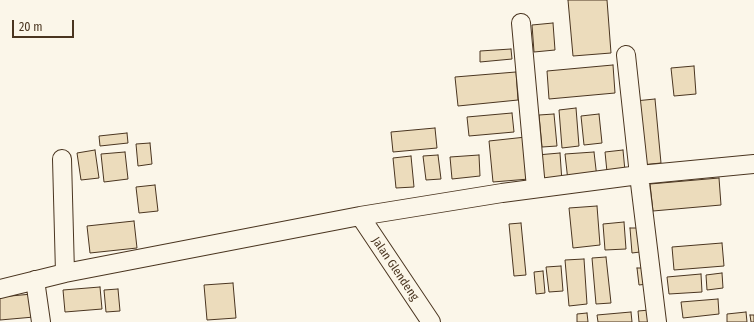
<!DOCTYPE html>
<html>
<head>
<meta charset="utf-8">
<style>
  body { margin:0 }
  #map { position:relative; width:754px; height:322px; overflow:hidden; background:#fbf6e9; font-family:"Fira Sans Condensed",sans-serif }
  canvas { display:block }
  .scale { position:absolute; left:12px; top:20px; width:62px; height:18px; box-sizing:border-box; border:2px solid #4a3520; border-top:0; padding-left:5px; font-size:12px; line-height:14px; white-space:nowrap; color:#4a3520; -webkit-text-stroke:3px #fbf6e9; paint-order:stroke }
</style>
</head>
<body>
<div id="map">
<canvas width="754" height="322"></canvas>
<div class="scale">20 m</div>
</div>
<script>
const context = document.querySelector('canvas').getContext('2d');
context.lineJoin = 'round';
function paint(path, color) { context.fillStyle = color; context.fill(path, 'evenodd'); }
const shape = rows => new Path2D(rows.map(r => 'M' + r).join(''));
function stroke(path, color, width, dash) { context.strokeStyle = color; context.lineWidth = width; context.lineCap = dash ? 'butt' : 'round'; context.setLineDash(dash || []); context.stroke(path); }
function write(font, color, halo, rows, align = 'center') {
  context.font = font + ' "Fira Sans Condensed",sans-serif'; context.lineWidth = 3; context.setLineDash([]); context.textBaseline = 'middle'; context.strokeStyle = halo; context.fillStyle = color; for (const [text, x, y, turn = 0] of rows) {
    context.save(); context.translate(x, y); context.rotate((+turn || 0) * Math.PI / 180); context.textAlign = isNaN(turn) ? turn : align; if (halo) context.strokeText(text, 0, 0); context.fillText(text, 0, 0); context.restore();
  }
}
const building = shape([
  [568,0,607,0,611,53,573,56,568,0],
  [553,23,555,50,534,52,532,25,553,23],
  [511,49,512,59,480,62,480,51,511,49],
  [613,65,615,93,549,99,547,71,613,65],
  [694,66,696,94,674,96,671,68,694,66],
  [516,72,518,100,458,106,455,77,516,72],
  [655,99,661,163,641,165,635,101,655,99],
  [576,108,579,146,562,148,559,110,576,108],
  [512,113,514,132,469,136,467,117,512,113],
  [554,114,557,146,542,147,539,115,554,114],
  [599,114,602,143,584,145,581,116,599,114],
  [435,128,437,148,393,152,391,132,435,128],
  [127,133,128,143,100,146,99,136,127,133],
  [526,137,529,179,493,182,489,141,526,137],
  [150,143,152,164,138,166,136,144,150,143],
  [95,150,99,178,81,180,77,153,95,150],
  [623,150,625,171,607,172,605,152,623,150],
  [125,152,128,179,104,182,101,154,125,152],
  [594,152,597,178,568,181,565,154,594,152],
  [560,153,562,182,540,184,537,155,560,153],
  [438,155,441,179,426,180,423,156,438,155],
  [479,155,480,176,452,179,450,157,479,155],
  [411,156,414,187,396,188,393,158,411,156],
  [719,178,721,205,653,211,650,184,719,178],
  [155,185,158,211,139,213,136,187,155,185],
  [597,206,600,245,573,248,569,208,597,206],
  [134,221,137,248,90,253,87,226,134,221],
  [624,222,626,249,605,250,603,224,624,222],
  [521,223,526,275,514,276,509,224,521,223],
  [630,228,638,228,640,252,632,253,630,228],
  [722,243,724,266,674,270,672,247,722,243],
  [606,257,611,303,596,304,592,258,606,257],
  [584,259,587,304,569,306,565,260,584,259],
  [561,266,563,291,549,292,546,267,561,266],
  [637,268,645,268,647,284,639,285,637,268],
  [543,271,545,293,536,294,534,272,543,271],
  [722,273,723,288,707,290,706,275,722,273],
  [701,274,702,292,669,294,667,277,701,274],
  [233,283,236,318,207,320,204,285,233,283],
  [100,287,102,309,65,312,63,290,100,287],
  [118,289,120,311,106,312,104,290,118,289],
  [32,294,34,317,0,320,0,297,32,294],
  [718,299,719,314,683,318,681,302,718,299],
  [650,310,651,322,639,322,638,311,650,310],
  [631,312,632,322,598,322,597,315,631,312],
  [746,312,747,322,727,322,727,314,746,312],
  [587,313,588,322,577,322,577,314,587,313],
  [750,315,754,315,754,322,751,322,750,315]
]);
paint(building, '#ecdcbc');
stroke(building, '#4a3520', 1);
const street = shape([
  [521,23,536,188],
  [626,55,639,175,754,164],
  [62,159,65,273],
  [360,216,431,322],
  [35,280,41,322],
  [0,289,65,273,360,216,502,193,639,175,657,322]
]);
stroke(street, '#4a3520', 20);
stroke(street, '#fbf6e9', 18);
write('12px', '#4a3520', '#fbf6e9', [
  ["Jalan Glendeng",395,269,56]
]);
</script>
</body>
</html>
